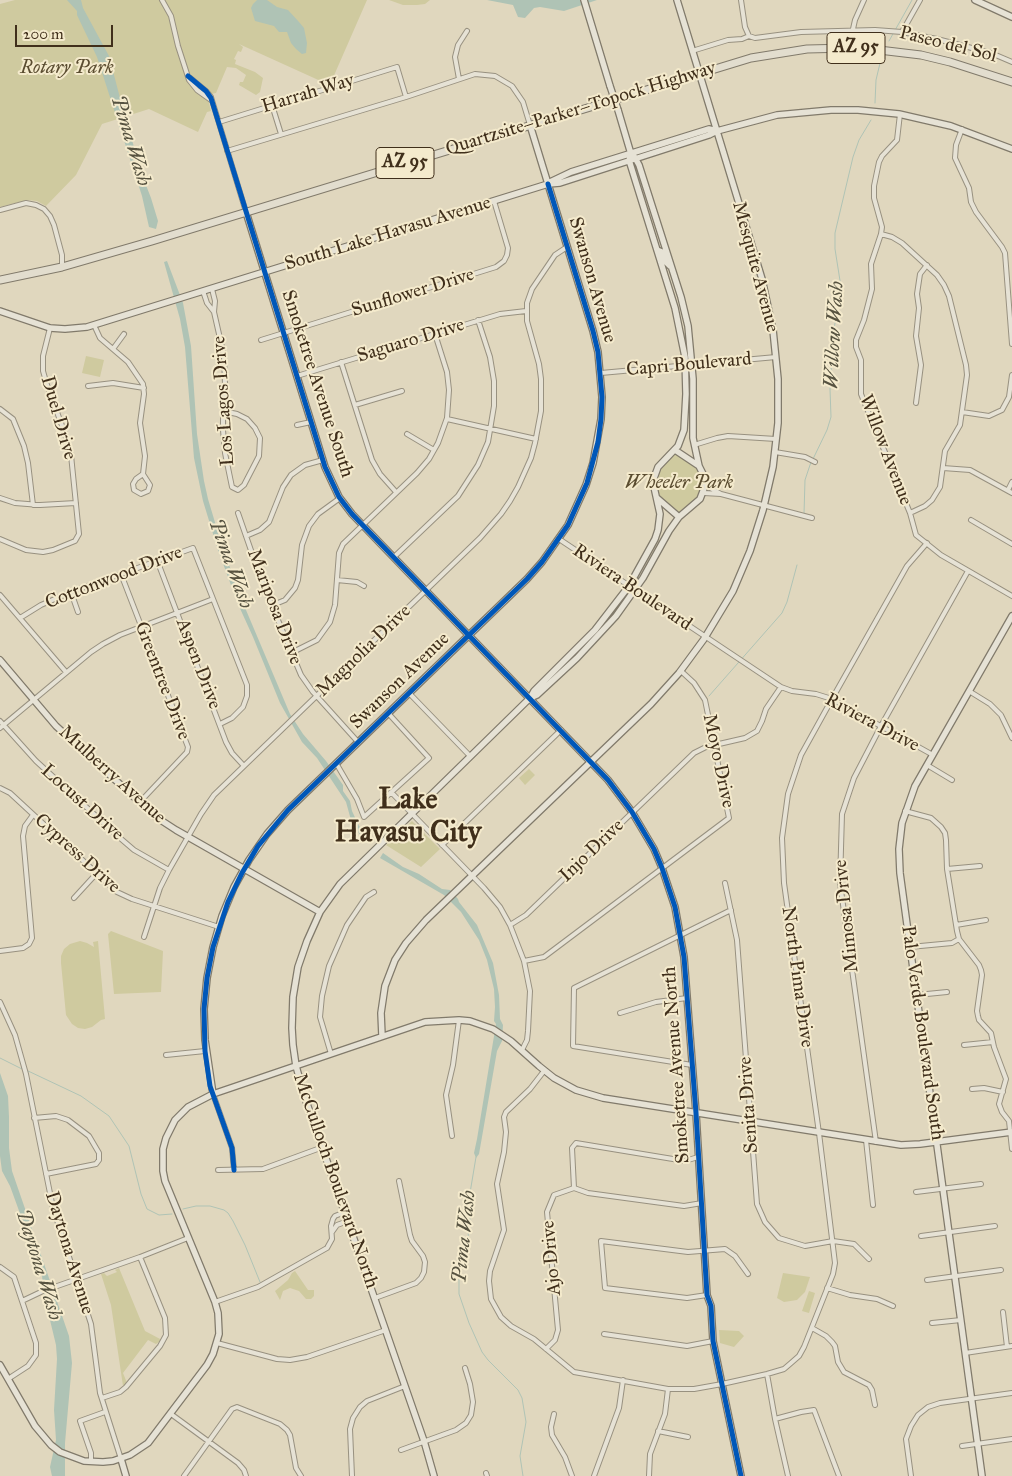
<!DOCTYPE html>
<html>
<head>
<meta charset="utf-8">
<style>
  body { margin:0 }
  #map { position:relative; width:1012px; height:1476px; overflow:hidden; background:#e0d7be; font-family:"IM FELL Great Primer",serif }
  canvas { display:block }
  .scale { position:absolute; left:15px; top:25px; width:98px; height:22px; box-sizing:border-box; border:2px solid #402f1b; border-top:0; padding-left:6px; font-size:15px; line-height:18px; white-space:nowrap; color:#402f1b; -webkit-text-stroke:4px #f4eacc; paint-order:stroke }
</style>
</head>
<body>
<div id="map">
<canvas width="1012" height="1476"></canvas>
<div class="scale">200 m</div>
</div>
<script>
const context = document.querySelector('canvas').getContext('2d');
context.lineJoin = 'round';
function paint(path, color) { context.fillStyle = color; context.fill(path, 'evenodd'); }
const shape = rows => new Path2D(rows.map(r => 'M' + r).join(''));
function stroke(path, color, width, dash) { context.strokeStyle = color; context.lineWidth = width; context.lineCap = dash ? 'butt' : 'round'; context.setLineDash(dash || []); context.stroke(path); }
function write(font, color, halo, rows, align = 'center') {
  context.font = font + ' "IM FELL Great Primer",serif'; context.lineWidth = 4; context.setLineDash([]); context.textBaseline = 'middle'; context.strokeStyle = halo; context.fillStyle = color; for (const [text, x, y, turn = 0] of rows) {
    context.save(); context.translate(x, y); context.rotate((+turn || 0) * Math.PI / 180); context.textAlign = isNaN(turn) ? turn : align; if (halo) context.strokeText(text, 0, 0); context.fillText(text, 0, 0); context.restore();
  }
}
paint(shape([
  [15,0,160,0,170,16,188,80,208,99,211,111,207,112,198,132,149,109,102,124,76,175,46,206,37,201,27,200,0,207,0,4],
  [163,0,367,0,332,80,325,83,239,44,243,47,241,52,238,51,234,59,236,60,235,64,255,72,263,78,260,92,256,95,239,85,240,82,243,82,246,75,236,68,227,67,216,93,211,94,191,76,179,45,171,12],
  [389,0,430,0,425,4,417,5,403,5],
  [86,356,104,360,100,377,82,373],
  [675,453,698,468,702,476,703,484,697,499,678,514,660,497,656,486,657,474,661,467],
  [529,769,535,775,525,785,519,778],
  [412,821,440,849,421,867,386,845],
  [111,931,163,951,161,992,114,994,108,934],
  [80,941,87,943,94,947,93,942,98,941,105,1019,101,1020,92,1027,85,1029,78,1028,72,1024,66,1015,61,963,61,956,64,949,70,944],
  [119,1268,145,1331,162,1340,156,1344,148,1340,123,1373,127,1383,123,1386,111,1305,101,1274,104,1273,107,1276,117,1272,115,1270],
  [295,1271,308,1290,314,1290,314,1296,311,1299,306,1299,299,1291,290,1288,283,1291,280,1300,275,1291,288,1280,292,1273],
  [783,1273,810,1277,805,1292,797,1300,784,1302,777,1298],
  [809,1291,815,1293,809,1313,802,1311],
  [719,1330,739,1331,744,1336,734,1347,720,1343]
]), '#cfca9f');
paint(shape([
  [67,0,81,0,83,8,109,56,125,117,144,180,151,198,158,221,156,229,149,227,142,196,97,57,77,15,77,11],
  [257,0,267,0,277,7,288,10,299,22,304,28,307,43,306,53,302,54,296,49,291,43,287,32,279,32,274,26,255,21,251,8,253,4],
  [487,0,597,0,564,11,540,7,534,8,525,18,518,17,513,5],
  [167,261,183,303,191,346,197,434,204,481,208,499,223,549,246,610,290,714,303,734,326,761,343,785,343,791,350,801,352,811,359,826,370,839,365,843,351,820,346,802,317,758,302,742,280,703,253,637,238,604,218,550,203,501,194,458,185,347,180,319,164,262],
  [383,853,403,867,419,874,442,889,450,890,458,899,459,902,477,925,493,963,499,995,500,1019,503,1025,502,1041,497,1051,479,1154,476,1158,474,1153,477,1139,496,1024,494,1021,495,1007,494,989,487,960,479,940,461,912,444,895,380,858],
  [0,1073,8,1096,9,1117,9,1148,12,1171,69,1336,72,1363,65,1443,65,1476,52,1476,50,1467,56,1440,54,1410,57,1359,56,1345,43,1291,42,1274,10,1186,2,1171,0,1156]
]), '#afc3b5');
stroke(shape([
  [889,41,912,0],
  [875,103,876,80,881,59],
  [813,459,827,430,831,417,830,389,833,335,841,287,835,249,835,233,853,157,859,140,871,120],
  [804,514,805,480,811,462],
  [709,696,782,613,787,602,797,565],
  [0,1058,22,1069],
  [26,1070,81,1096,109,1116,129,1146,141,1194,147,1209,159,1215,172,1214],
  [476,1157,469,1199,470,1218,468,1237,462,1259,459,1278,459,1294,469,1323,482,1352,488,1360,518,1390,522,1398,526,1422,520,1456,523,1476],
  [183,1209,196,1206,210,1206,224,1210,228,1213,233,1221,245,1245,260,1282]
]), '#afc3b5', 1);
const street = shape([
  [162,0,171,16,178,46,189,80,197,90,211,100],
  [741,0,745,27,749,36],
  [853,29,855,20,864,0],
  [902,32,920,0],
  [692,51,728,40,742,39,749,36,755,38,801,32,875,30,902,32,937,39,991,53,1012,62],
  [188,76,206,91,211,97,246,212],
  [459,79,455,57,458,45,467,31],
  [272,105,281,134],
  [900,114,897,140,882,156,879,162,874,186,874,198,882,227,881,234,871,264,872,289,864,320,856,340,856,347,861,360,861,394,910,513,916,535,941,555,1012,596],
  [219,122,397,67,406,97],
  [962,129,956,145,955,158,969,188,971,202,976,212,1002,247,1005,253,1012,344],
  [227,151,406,97,475,74,495,76,512,86,523,102,530,125],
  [0,210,26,203,36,205,44,209,50,216,54,225,62,255,62,267],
  [881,234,892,237,902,243,937,275,944,285,949,296,966,365,967,375,960,425,945,451,940,487,932,500,925,506,910,513],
  [212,289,215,301,214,312,224,356,225,385,223,419,223,430,225,453,232,487,238,490,244,485,259,456,260,438,255,428,247,419,237,414,223,411],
  [203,291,207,303,214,312],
  [94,325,100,338,128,362,143,384,144,394,140,423,145,456,143,474,150,485,148,491,141,494,134,490,133,484,136,479,143,474],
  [261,340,496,267,504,261,507,255,508,248,494,201],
  [113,349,124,334],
  [341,362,372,460,380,474,396,492],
  [601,373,776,357],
  [297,376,500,314,526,311],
  [88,386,113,383,144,388],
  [916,403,921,365,916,336,919,308,917,294,920,274,927,265],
  [355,405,402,391],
  [0,409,13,419,24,446,28,463,33,505],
  [962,412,989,416,1002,410,1009,397,1012,375],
  [447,419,536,439],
  [297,425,311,422],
  [407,434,434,450],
  [694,445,717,438,728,436,776,439],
  [775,452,805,457,815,462],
  [943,468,970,470,1012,493],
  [705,485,721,494,812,518],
  [1008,490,1012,482],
  [704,493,721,494],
  [0,498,15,503,40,505,76,503],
  [238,513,262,582,301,675,313,692,358,742],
  [971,520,1012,544],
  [246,536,260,530,269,522,283,487,291,475,305,465,323,460],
  [0,539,26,550,43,552,53,550,75,541,79,534,71,455,64,431,47,385,43,371,43,356,50,328],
  [559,539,781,687,792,691,816,694,832,699,933,755],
  [394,557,458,496,478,465,488,442,494,406,494,381,490,357,478,320],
  [157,560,226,742,232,753,244,766],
  [121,574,188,747,187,752,139,803],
  [337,580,357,582,364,586],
  [71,592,78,612],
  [0,595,66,672],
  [273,605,285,600,295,588,298,580,302,545,309,526,318,514,340,498],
  [20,618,41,605,71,592,193,548,247,685,247,696,243,707,232,718,220,724],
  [291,653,317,640,330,622,335,605,339,553,343,544,417,473,429,459,438,443,447,418,449,390,447,372,435,334],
  [969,691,990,704,1001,715,1012,738],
  [409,693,470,756],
  [0,721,36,761,120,838,134,850,169,870],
  [0,728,91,652,103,644,120,635,213,599],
  [336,763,357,799,364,817,429,758,388,713],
  [927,765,952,780],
  [0,788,10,793,117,892,132,899,219,927],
  [391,792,484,888,500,907,510,925,524,961,530,991,528,1031,527,1040,522,1050],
  [905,811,931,818,941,827,945,833,946,840,947,869,957,931,959,939,979,965,981,970,982,975,977,1011,978,1016,979,1020,991,1033,994,1047,1006,1079,999,1104,1002,1112,1009,1121,1012,1149],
  [442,845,561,730],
  [947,869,980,866],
  [725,883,737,940,757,1204,765,1222,779,1238,805,1246,833,1241,854,1244,869,1259],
  [74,898,96,874],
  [510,925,526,915,694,753,706,747,745,738,757,731,762,721,766,709,781,687],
  [956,925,986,920],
  [144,937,160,888,169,870,201,814,214,795,480,538,501,514,510,501,518,487,531,458,535,443,541,411,541,379,539,364,527,321,527,303,532,289,555,255,567,247],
  [910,947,952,943,959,939],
  [0,951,23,948,29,944,32,938,23,836,25,826,33,815],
  [524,961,544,957,729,818,705,700,694,683,681,671],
  [917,995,947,992],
  [0,1002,15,1035,26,1074,53,1208,91,1324,100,1393,121,1459],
  [620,1013,656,1002,687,998],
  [964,1045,993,1042],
  [331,1054,320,1017,322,996,329,966,347,925,366,897,374,892],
  [166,1055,205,1051],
  [692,1065,573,1046,574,988,731,910],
  [544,1071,530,1089,506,1112,504,1117,506,1132,504,1152,497,1184,504,1230,490,1271,489,1281,491,1299,501,1317,511,1326,534,1339,574,1372,668,1389,694,1389,722,1384,767,1374,784,1369,791,1363,799,1356,804,1347,833,1274,835,1263,819,1133,784,883,782,838,788,794,801,755,832,699,907,566,927,543],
  [972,1089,984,1088,1003,1092],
  [213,1094,232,1148,234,1170],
  [34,1118,56,1116,68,1120,89,1136,99,1153,99,1160,96,1164,46,1174],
  [452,1136,446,1095,453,1065,459,1020],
  [866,1140,873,1205],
  [876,1142,840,883,842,814,854,778,881,726,968,571],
  [218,1170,263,1169,323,1147],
  [574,1188,572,1148,576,1143,685,1161,698,1157],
  [916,1192,981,1184],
  [332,1232,337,1225,348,1221],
  [921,1236,995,1226],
  [0,1267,14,1277,36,1343,36,1355,28,1366,8,1379],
  [927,1280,1001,1270],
  [827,1288,850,1295,877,1299,893,1306],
  [707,1295,687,1298,605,1288,601,1241,688,1252,725,1249,735,1256,748,1274],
  [375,1298,416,1283,421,1278,424,1272,425,1262,423,1256,412,1241,410,1235,399,1181],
  [22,1301,43,1291,140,1257,188,1238],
  [215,1302,258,1287,327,1248,332,1239,331,1226,333,1219,335,1216,345,1212],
  [1003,1312,1007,1347],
  [932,1323,961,1320],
  [812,1328,826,1336,832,1342,835,1346,838,1362,844,1372,869,1385,872,1390,875,1405],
  [604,1334,687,1346,713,1341],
  [217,1343,277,1359,290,1360,307,1357,386,1330],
  [546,1349,555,1340,558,1330,547,1212,554,1195,574,1188,588,1193,684,1206,702,1203],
  [965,1353,1012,1346],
  [767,1374,775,1419,788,1476],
  [102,1398,120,1392,126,1387,160,1346,166,1335,165,1318,140,1257],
  [171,1414,238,1463,244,1470,246,1476],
  [554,1414,551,1427,552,1435,565,1457,572,1476],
  [775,1419,801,1412,814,1410,839,1476],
  [658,1431,688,1437],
  [962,1446,1012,1439],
  [401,1450,456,1430,466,1423,471,1415,473,1402,470,1384,465,1368],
  [91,1462,91,1453,80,1421,105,1412],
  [486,1473,487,1476],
  [184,1476,232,1409,237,1407,280,1424,287,1430,290,1435,296,1468,301,1476],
  [352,1476,350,1429,353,1418,360,1407,367,1401,405,1386],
  [594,1476,619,1408,623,1380],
  [649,1476,650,1454,665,1414,668,1389],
  [911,1476,906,1439,911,1426,918,1415,928,1407,940,1403,1012,1393]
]);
const secondary = shape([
  [584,0,610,86],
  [975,0,1012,17],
  [550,182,571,172,709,129,717,131],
  [246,212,325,467,339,497,352,514,608,780,632,812,654,849,662,868,675,907,684,957,696,1113,707,1295,711,1306,713,1341,741,1476],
  [657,250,662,252,665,261,670,266],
  [0,311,50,328,65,329,87,327,548,184,560,183,709,135,717,131,777,115,831,110,858,110,899,114,951,126,1012,149],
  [675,450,699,466],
  [657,498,679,517],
  [0,660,56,726,156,817,176,830,320,912],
  [530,698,537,695,577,658,616,616,643,578,669,531,679,517,700,499,705,486,705,478,699,466,693,438,693,379,688,326,681,297,639,165,634,156],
  [382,1036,381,1013,385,986,395,960,406,943,426,920,651,704,679,673,704,639,733,591,750,551,763,510,773,467,778,423,778,379,773,330,762,279,677,0],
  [213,1094,205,1040,204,1009,207,978,213,947,222,916,234,887,249,860,267,834,288,810,527,579,542,562,568,525,586,485,593,463,601,419,602,397,598,352,593,331,530,125],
  [0,1365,35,1426,51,1445,60,1452,84,1461,103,1462,113,1461,130,1455,148,1443,207,1365,213,1354,219,1334,218,1313,215,1302,165,1181,163,1171,163,1149,166,1138,175,1120,188,1107,213,1094,425,1022,459,1020,470,1021,493,1029,511,1041,539,1066,554,1078,576,1090,603,1098,901,1145,920,1144,1012,1132],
  [121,1459,126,1476],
  [434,1476,424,1441,305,1098,296,1066,293,1045,292,1028,293,997,298,967,307,941,320,912,340,884,530,698,534,691,595,630,629,586,655,539,658,530,660,514,654,487,654,478,658,467,678,446,684,430,686,394,685,357,675,308,629,160,631,154,618,110],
  [982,1476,900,873,899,849,902,823,915,786,1012,616]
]);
const highway = shape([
  [0,280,62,267,152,241,751,58,807,49,850,48,879,50,921,55,950,62,1012,82]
]);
stroke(street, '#989180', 6);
stroke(secondary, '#817a6b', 8);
stroke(highway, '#817a6b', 9);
stroke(street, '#e6e2d5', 4);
stroke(secondary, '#e6e2d5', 5.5);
stroke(highway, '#e2ddce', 7);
const secondaryBridge = shape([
  [610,86,618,110]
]);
stroke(secondaryBridge, '#817a6b', 8, []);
stroke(secondaryBridge, '#e6e2d5', 5.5);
stroke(shape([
  [188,76,206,91,211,98,325,467,339,497,352,514,608,780,632,812,654,849,662,868,675,907,684,957,696,1113,707,1295,711,1306,713,1341,741,1476],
  [234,1170,232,1148,210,1086,205,1051,204,1009,207,978,213,947,228,902,242,873,258,846,288,810,527,579,542,562,568,525,587,483,598,442,601,419,602,397,598,352,593,331,548,184]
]), '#0057b8', 5);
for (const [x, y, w] of [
  [856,48,58],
  [405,163,58]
]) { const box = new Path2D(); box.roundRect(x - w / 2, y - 15.5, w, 31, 4); context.fillStyle = '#f4eacc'; context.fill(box); stroke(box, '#402f1b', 1); }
write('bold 18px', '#402f1b', null, [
  ["AZ 95",856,48],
  ["AZ 95",405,163]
]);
write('19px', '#402f1b', '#f4eacc', [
  ["Paseo del Sol",948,45,14],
  ["Harrah Way",308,94,-17],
  ["Quartzsite–Parker–Topock Highway",581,109,-17],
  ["South Lake Havasu Avenue",388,234,-17],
  ["Mesquite Avenue",755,267,75],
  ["Swanson Avenue",592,280,74],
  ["Sunflower Drive",413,293,-17],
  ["Saguaro Drive",411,341,-17],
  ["Capri Boulevard",689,365,-5],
  ["Smoketree Avenue South",317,384,72],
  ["Los Lagos Drive",224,401,-94],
  ["Duel Drive",58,418,74],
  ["Willow Avenue",885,450,69],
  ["Cottonwood Drive",114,578,-21],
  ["Riviera Boulevard",632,588,34],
  ["Mariposa Drive",274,607,69],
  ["Magnolia Drive",364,651,-44],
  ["Aspen Drive",198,664,69],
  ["Greentree Drive",162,681,69],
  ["Swanson Avenue",400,681,-44],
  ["Riviera Drive",872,723,28],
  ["Moyo Drive",718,761,78],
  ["Mulberry Avenue",112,775,42],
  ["Locust Drive",82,803,42],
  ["Injo Drive",592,851,-44],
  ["Cypress Drive",77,854,42],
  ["Mimosa Drive",847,916,-96],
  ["North Pima Drive",797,977,82],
  ["Palo Verde Boulevard South",922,1033,82],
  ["Smoketree Avenue North",677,1065,-94],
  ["Senita Drive",749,1105,-94],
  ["McCulloch Boulevard North",335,1181,71],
  ["Daytona Avenue",69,1253,73],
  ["Ajo Drive",552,1258,-95]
]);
write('italic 19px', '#5a4c30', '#f4eacc', [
  ["Rotary Park",67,68],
  ["Wheeler Park",679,483]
]);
write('italic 20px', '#565240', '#f4eacc', [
  ["Pima Wash",130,141,73],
  ["Willow Wash",835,335,-87],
  ["Pima Wash",230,564,70],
  ["Pima Wash",465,1237,-84],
  ["Daytona Wash",38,1265,73]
]);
write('bold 29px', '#402f1b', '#f4eacc', [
  ["Lake",408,801],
  ["Havasu City",408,834]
]);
</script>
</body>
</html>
